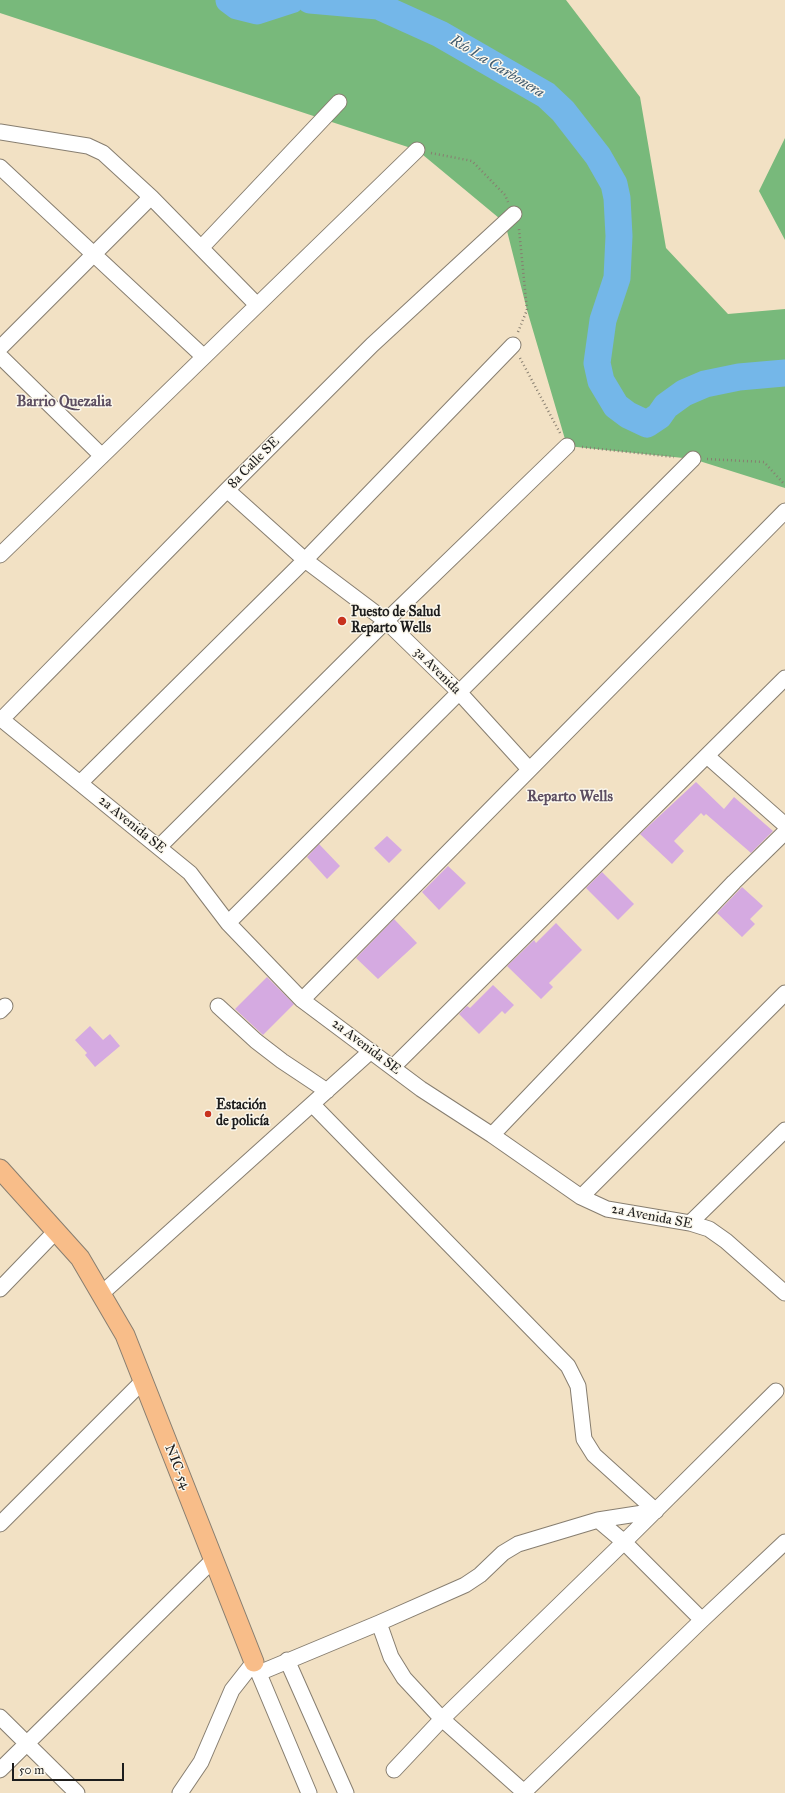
<!DOCTYPE html>
<html>
<head>
<meta charset="utf-8">
<style>
  body { margin:0 }
  #map { position:relative; width:785px; height:1793px; overflow:hidden; background:#f2e1c4; font-family:"IM FELL Great Primer",serif }
  canvas { display:block }
  .scale { position:absolute; left:12px; top:1763px; width:112px; height:18px; box-sizing:border-box; border:2px solid #1c1c1c; border-top:0; padding-left:5px; font-size:12px; line-height:14px; white-space:nowrap; color:#1c1c1c; -webkit-text-stroke:3px #fbf7ec; paint-order:stroke }
</style>
</head>
<body>
<div id="map">
<canvas width="785" height="1793"></canvas>
<div class="scale">50 m</div>
</div>
<script>
const context = document.querySelector('canvas').getContext('2d');
context.lineJoin = 'round';
function paint(path, color) { context.fillStyle = color; context.fill(path, 'evenodd'); }
const shape = rows => new Path2D(rows.map(r => 'M' + r).join(''));
function stroke(path, color, width, dash) { context.strokeStyle = color; context.lineWidth = width; context.lineCap = dash ? 'butt' : 'round'; context.setLineDash(dash || []); context.stroke(path); }
function write(font, color, halo, rows, align = 'center') {
  context.font = font + ' "IM FELL Great Primer",serif'; context.lineWidth = 3; context.setLineDash([]); context.textBaseline = 'middle'; context.strokeStyle = halo; context.fillStyle = color; for (const [text, x, y, turn = 0] of rows) {
    context.save(); context.translate(x, y); context.rotate((+turn || 0) * Math.PI / 180); context.textAlign = isNaN(turn) ? turn : align; if (halo) context.strokeText(text, 0, 0); context.fillText(text, 0, 0); context.restore();
  }
}
paint(shape([
  [0,0,566,0,640,97,666,248,728,314,785,309,785,488,693,459,567,446,527,310,505,223,417,150,0,13],
  [785,138,785,240,759,191]
]), '#78b97b');
stroke(shape([
  [229,0,237,6,257,11,291,0],
  [310,0,378,6,440,34,546,95,563,111,598,156,614,184,617,198,619,236,617,278,603,320,597,363,601,381,616,406,628,415,647,424,659,416,666,406,684,393,705,384,739,377,785,373]
]), '#74b7e9', 27);
paint(shape([
  [696,782,724,809,734,797,773,831,751,853,706,814,704,816,701,813,674,841,684,851,672,864,640,834],
  [387,836,402,850,389,863,374,848],
  [319,844,340,866,327,879,307,857],
  [448,866,466,883,439,910,422,892],
  [602,872,634,904,618,920,586,888],
  [742,887,763,906,750,919,755,924,742,937,717,913],
  [394,919,417,943,378,979,356,958],
  [556,923,582,950,549,983,553,987,541,999,507,966,534,940,536,943],
  [267,977,294,1004,263,1035,235,1009],
  [493,985,514,1005,505,1014,502,1011,479,1034,459,1014,467,1006,470,1008],
  [90,1026,103,1040,110,1034,120,1046,95,1067,85,1055,87,1053,75,1040]
]), '#d5aae1');
const minor = shape([
  [0,132,88,146,103,153,151,197,257,305],
  [0,167,204,357],
  [201,248,339,102],
  [0,348,151,197],
  [0,356,102,456],
  [227,490,305,560,386,621,458,691,529,769],
  [0,555,417,150],
  [0,718,190,873,228,923,302,1000,421,1089,492,1135,581,1197,607,1209,690,1223,709,1229,726,1241,785,1293],
  [2,719,227,490,372,345,514,214],
  [707,756,785,825],
  [80,783,305,560,513,345],
  [159,847,386,621,567,446],
  [228,923,693,459],
  [302,1000,785,511],
  [218,1006,256,1041,282,1061,327,1091],
  [0,1011,5,1006],
  [393,1067,785,678],
  [312,1104,568,1366,578,1386,584,1439,594,1455,656,1511],
  [492,1135,734,882,785,832],
  [581,1197,785,993],
  [690,1223,785,1130],
  [0,1289,56,1231],
  [101,1294,371,1051],
  [598,1520,656,1511],
  [0,1524,143,1381],
  [379,1623,391,1657,404,1678,442,1719,524,1792],
  [287,1660,346,1793],
  [259,1673,379,1623,465,1585,480,1575,503,1553,518,1544,598,1520,624,1542,702,1620],
  [0,1717,77,1793],
  [0,1770,214,1559],
  [394,1770,442,1719,624,1542,776,1391],
  [180,1793,201,1762,232,1690,254,1662,309,1793],
  [523,1793,702,1620,785,1542]
]);
const major = shape([
  [0,1169,80,1258,125,1335,254,1662]
]);
stroke(minor, '#877e70', 17);
stroke(major, '#877e70', 21);
stroke(shape([
  [431,153,472,161,505,195,508,202],
  [518,332,527,310,519,229],
  [520,358,560,433],
  [582,447,674,457],
  [707,459,764,462,785,485]
]), '#877e70', 2.5, [1, 3]);
stroke(minor, '#fff', 15);
stroke(major, '#f8bd89', 19);
for (const [x, y, r, color] of [
  [342,621,5,"#c8321e"],
  [208,1114,4,"#c8321e"]
]) { const dot = new Path2D(); dot.arc(x, y, r, 0, 2 * Math.PI); context.fillStyle = color; context.fill(dot); stroke(dot, '#fbf7ec', 1.5); }
write('14px', '#1c1c1c', '#fbf7ec', [
  ["8a Calle SE",254,463,-45],
  ["3a Avenida",437,671,45],
  ["2a Avenida SE",132,825,39],
  ["2a Avenida SE",366,1047,37],
  ["2a Avenida SE",652,1217,11],
  ["NIC-54",177,1467,68]
]);
write('bold 14px', '#1c1c1c', '#fbf7ec', [
  ["Puesto de Salud",351,613],
  ["Reparto Wells",351,629],
  ["Estación",216,1106],
  ["de policía",216,1122]
], 'left');
write('italic 15px', '#3f5a6e', '#fbf7ec', [
  ["Río La Carbonera",497,67,31]
]);
write('bold 15px', '#5d4e61', '#fbf7ec', [
  ["Barrio Quezalia",64,402],
  ["Reparto Wells",570,797]
]);
</script>
</body>
</html>
